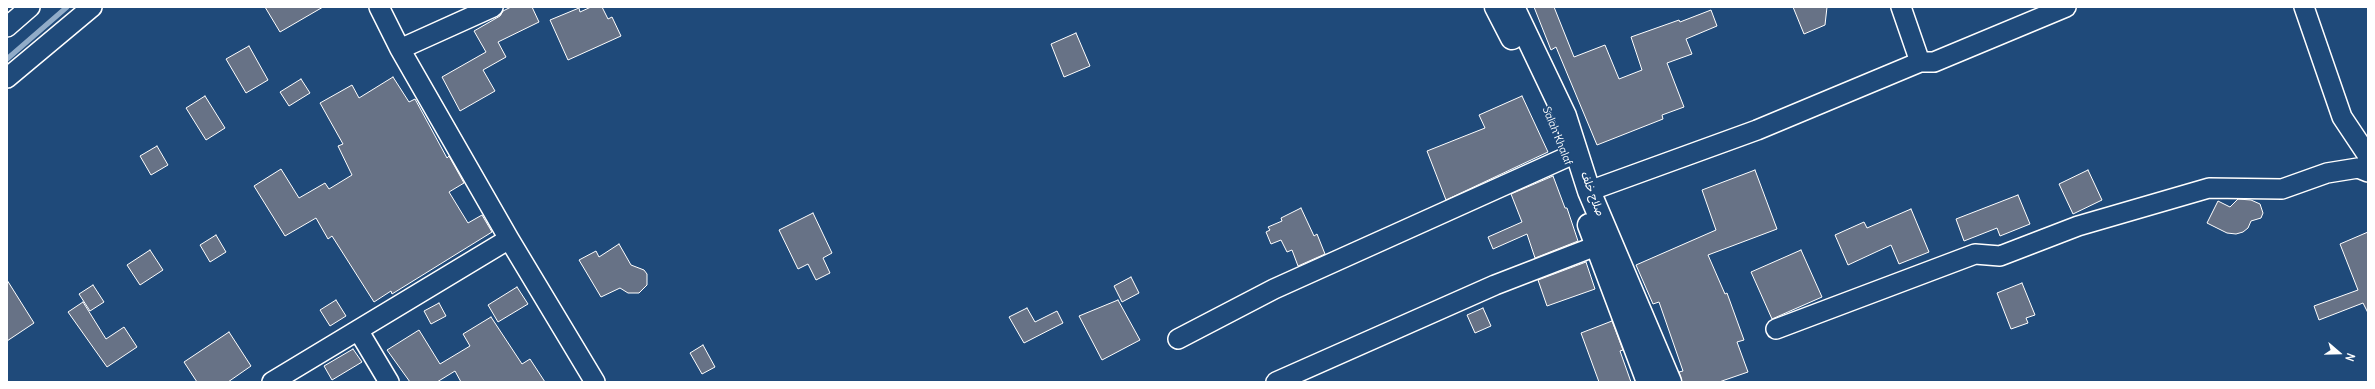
<!DOCTYPE html>
<html>
<head>
<meta charset="utf-8">
<style>
  body { margin:0 }
  #map { position:relative; width:2375px; height:389px; overflow:hidden; background:#1f4a7a; font-family:Delius,sans-serif }
  canvas { display:block }
  .frame { position:absolute; inset:0; border:8px solid #fff; pointer-events:none }
  .north { position:absolute; left:2319px; top:333px; width:40px; height:40px; -webkit-text-stroke:3px #1f4a7a; paint-order:stroke; rotate:110deg; font-size:11px; font-weight:700; line-height:16px; text-align:center; color:#fff }
  .north::after { content:''; display:block; margin:auto; width:14px; height:18px; background:#fff; clip-path:polygon(50% 0,100% 100%,50% 72%,0 100%) }
</style>
</head>
<body>
<div id="map">
<canvas width="2375" height="389"></canvas>
<div class="frame"></div>
<div class="north">N</div>
</div>
<script>
const context = document.querySelector('canvas').getContext('2d');
context.lineJoin = 'round';
const shape = rows => new Path2D(rows.map(r => 'M' + r).join(''));
function stroke(path, color, width, dash) { context.strokeStyle = color; context.lineWidth = width; context.lineCap = dash ? 'butt' : 'round'; context.setLineDash(dash || []); context.stroke(path); }
function paint(path, color) { context.fillStyle = color; context.fill(path, 'evenodd'); }
function write(font, color, halo, rows, align = 'center') {
  context.font = font + ' Delius,"Playpen Sans Arabic",sans-serif'; context.lineWidth = 3; context.setLineDash([]); context.textBaseline = 'middle'; context.strokeStyle = halo; context.fillStyle = color; for (const [text, x, y, turn = 0] of rows) {
    context.save(); context.translate(x, y); context.rotate((+turn || 0) * Math.PI / 180); context.textAlign = isNaN(turn) ? turn : align; if (halo) context.strokeText(text, 0, 0); context.fillText(text, 0, 0); context.restore();
  }
}
stroke(shape([
  [7,59,67,7]
]), '#91acc8', 5);
const building = shape([
  [265,7,323,7,280,32,265,7],
  [511,7,532,7,539,22,498,42,506,57,483,70,495,91,460,111,442,77,486,52,474,31,500,16,503,11,511,7],
  [591,7,602,7,608,19,612,17,621,36,568,60,550,20,579,8,580,12,591,7],
  [1534,7,1554,7,1574,57,1605,45,1619,79,1642,70,1631,37,1679,20,1680,22,1711,10,1717,26,1686,39,1692,54,1667,63,1684,107,1662,115,1663,119,1597,145,1556,47,1551,50,1534,7],
  [1793,7,1827,7,1825,25,1804,34,1793,7],
  [1076,33,1090,66,1064,77,1051,44,1076,33],
  [249,46,268,80,246,93,226,59,249,46],
  [393,77,409,102,415,99,447,158,449,156,464,183,449,192,468,223,482,215,492,232,392,294,391,291,374,302,332,236,328,239,316,218,285,236,254,186,281,169,299,198,325,183,329,189,352,175,338,146,343,144,320,103,352,85,359,98,393,77],
  [301,79,310,93,289,106,280,92,301,79],
  [205,96,225,128,206,140,186,108,205,96],
  [1522,96,1548,152,1446,200,1427,151,1485,128,1479,115,1522,96],
  [157,146,168,165,151,175,140,156,157,146],
  [1755,170,1777,229,1708,255,1725,294,1727,293,1744,340,1737,342,1748,372,1719,382,1682,382,1679,372,1683,371,1659,302,1653,304,1636,265,1716,230,1702,190,1755,170],
  [2088,170,2102,200,2073,214,2059,184,2088,170],
  [1553,176,1565,208,1567,208,1578,241,1535,258,1527,234,1493,249,1488,237,1522,222,1511,194,1553,176],
  [2018,195,2030,224,2000,236,1997,228,1964,241,1956,219,2018,195],
  [2238,199,2251,200,2260,204,2263,213,2261,218,2251,221,2248,228,2243,232,2236,234,2227,233,2207,223,2218,201,2230,207,2238,199],
  [1301,208,1314,236,1317,234,1325,254,1298,266,1292,250,1287,252,1281,240,1271,244,1266,232,1270,230,1268,227,1282,221,1281,218,1301,208],
  [1911,209,1929,252,1899,264,1891,245,1848,265,1835,235,1864,222,1867,228,1911,209],
  [813,213,832,253,823,258,830,273,816,280,808,264,798,269,779,230,813,213],
  [2368,232,2368,313,2363,303,2319,320,2314,306,2358,290,2340,244,2368,232],
  [216,235,226,252,210,262,200,245,216,235],
  [619,244,631,265,644,270,647,274,647,285,639,293,628,293,620,288,601,297,579,260,596,251,599,257,619,244],
  [150,250,163,270,140,285,127,265,150,250],
  [1801,250,1822,297,1772,319,1751,272,1801,250],
  [1586,262,1595,289,1547,306,1538,280,1586,262],
  [1131,277,1139,293,1122,302,1114,286,1131,277],
  [7,280,34,323,7,341,7,280],
  [2022,283,2035,315,2026,318,2028,323,2011,329,1997,293,2022,283],
  [93,285,104,302,90,311,79,294,93,285],
  [517,287,528,304,498,322,488,305,517,287],
  [336,300,346,316,330,326,320,310,336,300],
  [1118,300,1140,340,1102,360,1079,316,1118,300],
  [83,302,106,339,124,327,137,347,107,367,68,312,83,302],
  [439,303,446,316,431,324,424,311,439,303],
  [1027,308,1035,322,1057,311,1063,323,1024,343,1009,317,1027,308],
  [1483,308,1491,326,1475,333,1467,315,1483,308],
  [491,317,522,364,530,359,545,382,461,382,455,371,437,382,410,382,387,350,419,330,440,364,470,346,463,334,491,317],
  [1612,321,1623,350,1620,351,1631,382,1599,382,1581,333,1612,321],
  [229,332,251,366,228,382,197,382,184,362,229,332],
  [703,345,715,367,702,374,690,353,703,345],
  [353,349,362,362,332,380,324,366,353,349]
]);
paint(building, '#677286');
stroke(building, '#fff', 1);
const minor = shape([
  [379,7,400,49,509,239,595,382],
  [1901,7,1920,62],
  [2304,7,2342,117,2368,156],
  [7,27,30,7],
  [400,49,493,7],
  [7,78,92,7],
  [1589,191,1757,130,1920,62,1934,62,2066,7],
  [1776,329,1975,254,2000,256,2078,226,2209,188,2282,189,2327,173,2358,168,2368,172],
  [358,330,389,382],
  [1178,339,1274,289,1567,157],
  [272,382,509,239],
  [1276,382,1495,285,1596,246]
]);
const secondary = shape([
  [1496,7,1512,38],
  [1513,7,1565,116,1589,191,1670,382],
  [1589,225,1648,382]
]);
stroke(minor, '#fff', 22);
stroke(secondary, '#fff', 25);
stroke(minor, '#1f4a7a', 19);
stroke(secondary, '#1f4a7a', 22);
write('11px', '#fff', '#1f4a7a', [
  ["Salah Khalaf",1557,136,68],
  ["صلاح خلف",1592,194,69]
]);
</script>
</body>
</html>
